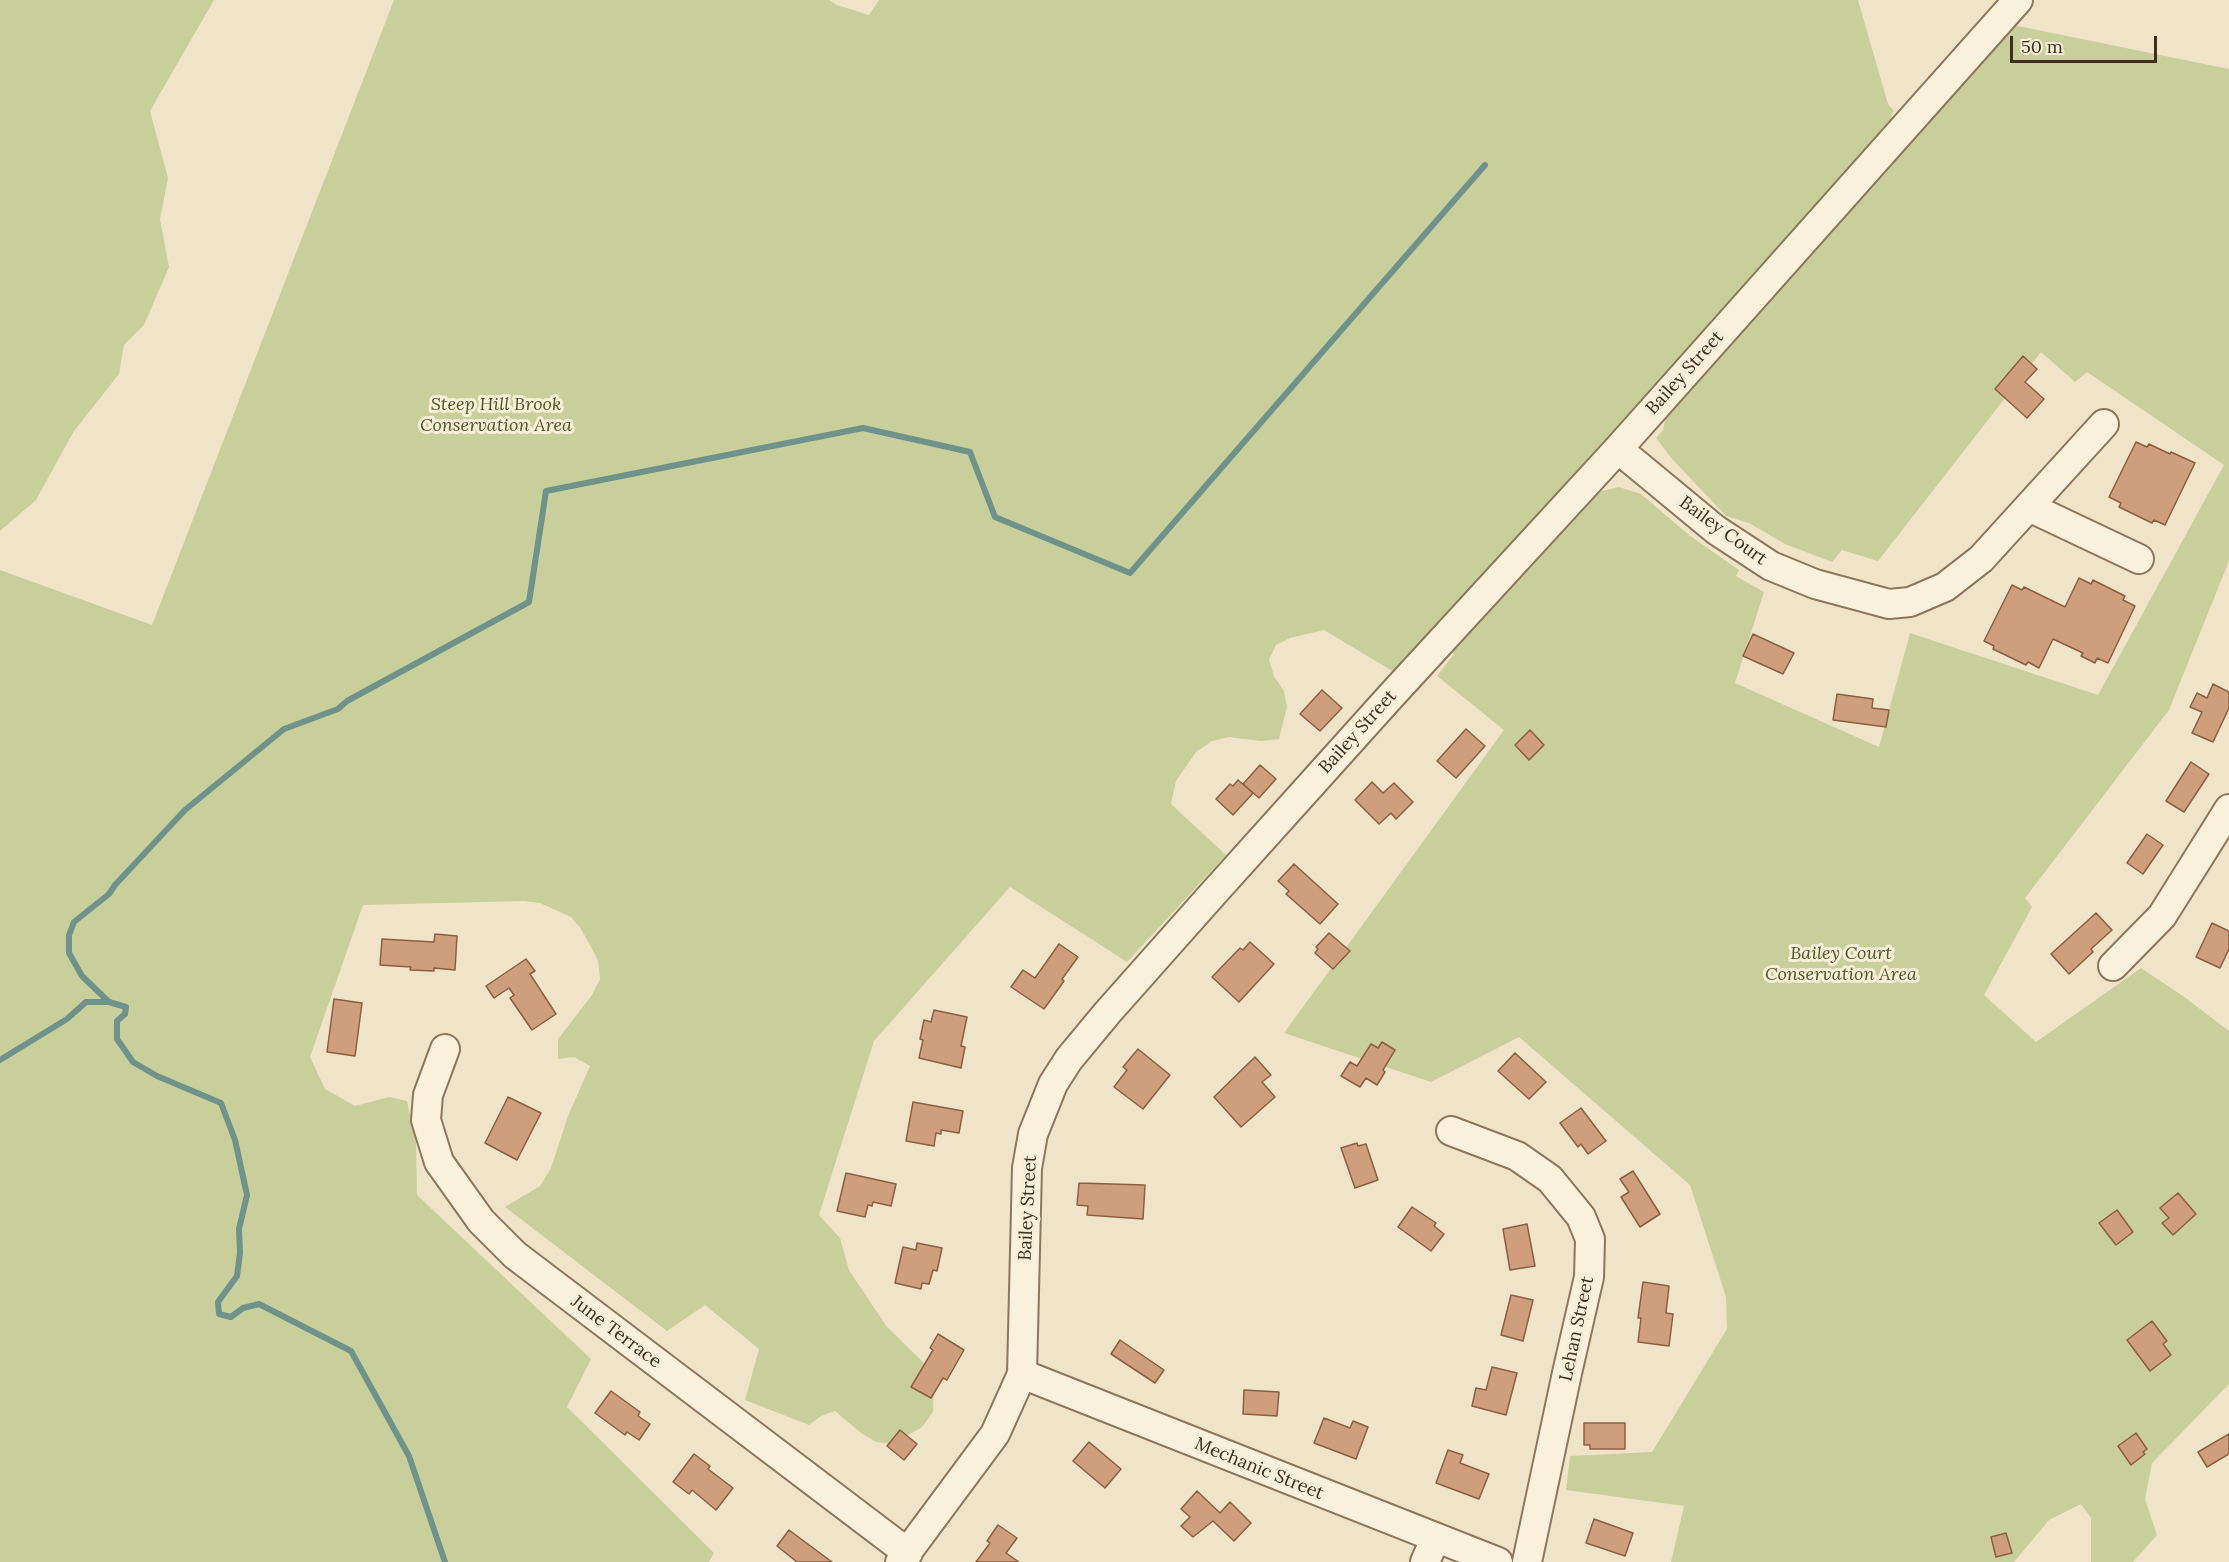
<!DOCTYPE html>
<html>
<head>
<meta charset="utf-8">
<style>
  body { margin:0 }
  #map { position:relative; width:2229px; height:1562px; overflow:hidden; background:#f0e4c8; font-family:Lora,serif }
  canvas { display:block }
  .scale { position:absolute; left:2010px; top:36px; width:147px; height:27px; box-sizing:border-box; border:3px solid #3d2e20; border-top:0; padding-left:8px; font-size:18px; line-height:21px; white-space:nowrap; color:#3d2e20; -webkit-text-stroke:4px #f7eed8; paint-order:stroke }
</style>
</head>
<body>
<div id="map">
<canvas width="2229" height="1562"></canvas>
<div class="scale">50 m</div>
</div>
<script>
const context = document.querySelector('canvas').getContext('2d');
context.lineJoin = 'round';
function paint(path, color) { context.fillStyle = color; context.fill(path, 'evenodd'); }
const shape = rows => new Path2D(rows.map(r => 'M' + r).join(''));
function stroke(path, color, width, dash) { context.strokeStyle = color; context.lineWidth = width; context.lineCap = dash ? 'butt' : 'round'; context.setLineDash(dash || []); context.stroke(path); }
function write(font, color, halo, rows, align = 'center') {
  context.font = font + ' Lora,serif'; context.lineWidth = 6; context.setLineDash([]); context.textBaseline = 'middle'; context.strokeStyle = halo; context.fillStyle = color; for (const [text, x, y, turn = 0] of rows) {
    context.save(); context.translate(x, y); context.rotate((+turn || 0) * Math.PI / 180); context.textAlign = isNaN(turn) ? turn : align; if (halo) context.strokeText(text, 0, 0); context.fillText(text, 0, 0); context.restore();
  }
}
paint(shape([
  [0,0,214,0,150,111,168,178,160,219,169,267,144,325,124,345,119,374,74,431,36,500,0,531],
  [394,0,829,0,837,5,869,15,879,0,1858,0,1888,104,1894,111,1891,115,1892,119,1399,675,1324,630,1290,638,1276,645,1269,660,1274,676,1284,691,1287,707,1279,739,1261,741,1229,737,1212,741,1196,752,1176,781,1171,804,1226,855,1127,962,1010,887,874,1041,819,1215,840,1238,849,1270,887,1327,925,1364,934,1377,933,1412,922,1427,893,1444,876,1442,861,1433,835,1411,821,1416,809,1425,745,1400,759,1349,705,1305,667,1331,505,1207,540,1186,551,1168,568,1116,590,1066,574,1057,558,1059,558,1039,592,995,600,979,598,960,581,929,571,917,540,903,524,901,363,905,310,1057,325,1089,355,1106,389,1097,407,1101,416,1142,417,1195,591,1359,567,1407,714,1553,709,1562,0,1562,0,570,152,625],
  [2013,25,2229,69,2229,561,2169,710,2025,898,2032,907,1984,995,2036,1042,2141,968,2183,996,2229,1031,2229,1384,2152,1463,2145,1499,2157,1535,2133,1562,2091,1562,2091,1518,2081,1504,2049,1520,2014,1562,1671,1562,1684,1506,1566,1490,1570,1456,1652,1452,1727,1329,1726,1297,1690,1185,1519,1037,1431,1082,1284,1033,1504,730,1437,676,1454,654,1450,650,1593,489,1598,492,1619,487,1641,494,1689,535,1739,570,1736,576,1764,592,1735,683,1879,747,1910,633,2098,695,2224,465,2087,372,2075,382,2041,352,1878,561,1842,550,1832,562,1785,544,1749,523,1726,516,1673,460,1656,438,1663,430,1666,416]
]), '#c9cf9b');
stroke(shape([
  [109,1002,82,976,69,953,69,935,74,922,109,894,115,885,185,810,284,729,338,709,347,701,529,602,546,491,863,428,970,452,995,517,1130,573,1485,165],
  [0,1060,67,1019,86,1002,109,1002,126,1007,125,1014,117,1021,117,1039,133,1062,157,1076,221,1103,235,1140,247,1195,239,1229,240,1253,237,1276,218,1302,219,1314,231,1317,243,1308,259,1304,351,1351,409,1456,445,1562]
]), '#6f938a', 6);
const building = shape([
  [2023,356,2037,369,2025,382,2044,399,2027,418,1995,389,2023,356],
  [2136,442,2147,447,2149,444,2170,454,2171,452,2195,463,2165,525,2154,520,2152,523,2119,507,2121,503,2109,497,2136,442],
  [2079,578,2091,584,2093,580,2125,596,2123,600,2135,606,2108,663,2097,658,2095,663,2081,656,2083,653,2053,639,2039,668,2028,662,2026,665,1993,649,1994,646,1984,641,2012,585,2022,590,2024,587,2065,607,2079,578],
  [1753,634,1794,653,1783,674,1743,656,1753,634],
  [2213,684,2229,692,2229,708,2213,742,2192,733,2202,712,2190,707,2197,693,2207,698,2213,684],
  [1322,690,1342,708,1320,731,1300,714,1322,690],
  [1837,694,1873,699,1872,708,1889,710,1886,727,1833,720,1837,694],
  [1466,729,1485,746,1456,778,1437,761,1466,729],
  [1530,730,1544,745,1529,760,1515,745,1530,730],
  [2191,762,2209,774,2184,812,2166,801,2191,762],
  [1260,765,1276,779,1259,798,1243,784,1260,765],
  [1238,780,1253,793,1233,815,1216,799,1230,784,1233,786,1238,780],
  [1372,782,1383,793,1394,783,1413,802,1396,819,1391,813,1379,824,1355,800,1372,782],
  [2147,834,2163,845,2143,874,2127,863,2147,834],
  [1294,864,1338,904,1320,924,1286,894,1289,891,1278,881,1294,864],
  [2096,913,2112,930,2091,949,2093,952,2069,974,2051,954,2096,913],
  [2212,923,2229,931,2229,949,2220,968,2196,957,2212,923],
  [1329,933,1350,951,1333,969,1315,953,1318,949,1316,947,1329,933],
  [435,934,457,936,455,970,434,968,434,971,410,970,411,967,380,965,382,939,434,942,435,934],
  [1250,942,1274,964,1239,1002,1212,977,1240,948,1243,950,1250,942],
  [1059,944,1078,957,1062,979,1064,981,1044,1009,1011,987,1023,970,1035,978,1059,944],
  [526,959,535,971,530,974,556,1014,532,1030,510,998,514,995,509,988,494,998,486,986,526,959],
  [334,999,362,1003,355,1056,327,1052,334,999],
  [934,1010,967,1017,961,1046,965,1047,961,1068,919,1058,923,1040,920,1039,924,1020,931,1022,934,1010],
  [1382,1042,1395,1050,1383,1070,1385,1072,1377,1085,1366,1078,1360,1087,1341,1076,1350,1062,1357,1066,1371,1044,1378,1048,1382,1042],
  [1138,1049,1170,1075,1143,1109,1114,1087,1127,1070,1123,1067,1138,1049],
  [1515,1053,1546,1082,1529,1099,1498,1071,1515,1053],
  [1255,1057,1271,1075,1262,1082,1275,1097,1241,1127,1214,1097,1255,1057],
  [508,1097,541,1113,517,1160,485,1143,508,1097],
  [913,1102,963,1111,959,1133,941,1130,941,1134,936,1133,934,1146,906,1141,913,1102],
  [1581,1108,1606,1141,1588,1154,1581,1144,1578,1147,1560,1123,1581,1108],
  [1357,1143,1358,1146,1366,1144,1378,1180,1355,1188,1341,1148,1357,1143],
  [1633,1171,1660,1214,1640,1227,1621,1197,1629,1192,1620,1179,1633,1171],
  [846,1173,896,1184,891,1206,873,1202,872,1206,868,1205,865,1217,837,1211,846,1173],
  [1079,1183,1145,1185,1143,1219,1087,1215,1088,1206,1077,1205,1079,1183],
  [2178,1193,2196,1214,2173,1235,2162,1223,2169,1218,2160,1208,2178,1193],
  [1412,1207,1436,1223,1434,1226,1444,1234,1431,1251,1398,1227,1412,1207],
  [2117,1210,2133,1232,2116,1245,2099,1223,2117,1210],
  [1527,1224,1535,1266,1510,1270,1503,1229,1527,1224],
  [917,1243,942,1248,937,1271,933,1270,929,1284,922,1283,921,1289,895,1283,903,1247,916,1250,917,1243],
  [1643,1282,1669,1286,1666,1313,1673,1314,1669,1346,1638,1342,1641,1318,1638,1318,1643,1282],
  [1511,1295,1533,1300,1523,1341,1501,1335,1511,1295],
  [2152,1321,2167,1341,2163,1344,2171,1355,2150,1371,2127,1340,2152,1321],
  [938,1334,964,1350,947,1380,943,1378,931,1398,911,1387,933,1350,930,1348,938,1334],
  [1120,1340,1164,1370,1155,1383,1111,1354,1120,1340],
  [1492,1367,1517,1373,1506,1415,1472,1406,1476,1388,1486,1390,1492,1367],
  [1244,1390,1279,1392,1277,1416,1243,1414,1244,1390],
  [611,1391,640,1412,638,1416,650,1424,639,1440,627,1432,625,1435,595,1413,611,1391],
  [1324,1418,1350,1428,1353,1421,1368,1427,1356,1459,1314,1443,1324,1418],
  [1584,1423,1625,1423,1625,1449,1590,1449,1590,1445,1584,1445,1584,1423],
  [900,1430,917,1444,904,1460,887,1446,900,1430],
  [2136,1433,2147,1449,2143,1452,2145,1454,2131,1465,2118,1446,2136,1433],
  [2229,1434,2229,1454,2207,1467,2198,1452,2229,1434],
  [1089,1442,1121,1469,1105,1488,1073,1461,1089,1442],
  [1448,1450,1463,1455,1460,1463,1489,1474,1479,1499,1436,1483,1448,1450],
  [694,1454,710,1466,708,1469,733,1488,716,1510,692,1490,689,1494,673,1482,694,1454],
  [1197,1491,1220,1513,1230,1502,1251,1523,1234,1541,1213,1521,1193,1537,1181,1526,1190,1517,1181,1509,1197,1491],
  [1594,1519,1633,1533,1625,1556,1586,1543,1594,1519],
  [998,1525,1017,1538,1006,1553,1019,1562,976,1562,990,1543,987,1541,998,1525],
  [789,1530,832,1562,797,1562,777,1546,789,1530],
  [2006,1533,2012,1553,1996,1557,1991,1537,2006,1533]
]);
paint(building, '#cf9f7d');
stroke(building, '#8d5f41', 1.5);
const minor = shape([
  [1618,449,1716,530,1771,566,1815,584,1889,604,1910,602,1945,587,1981,559,2104,424],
  [2029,507,2139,559],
  [2113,966,2162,916,2229,809],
  [445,1049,428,1095,426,1120,439,1162,481,1221,515,1255,908,1553],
  [1451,1131,1517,1156,1550,1179,1581,1217,1590,1239,1589,1277,1567,1373,1527,1562],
  [1022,1374,1498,1562],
  [900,1562,995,1434,1022,1374,1027,1168,1033,1134,1053,1084,1069,1059,1108,1012,1211,896,1390,697,1618,449,2018,0],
  [1425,1562,1435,1539]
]);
stroke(minor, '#8d765c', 32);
stroke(minor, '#faf1dc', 28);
write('18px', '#3d2e20', '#f7eed8', [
  ["Bailey Street",1685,373,-48],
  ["Bailey Court",1723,531,36],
  ["Bailey Street",1358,732,-48],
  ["Bailey Street",1028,1208,-87],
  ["Lehan Street",1577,1329,-78],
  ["June Terrace",616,1332,37],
  ["Mechanic Street",1259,1469,22]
]);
write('italic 18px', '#4d5a26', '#f7eed8', [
  ["Steep Hill Brook",496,405],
  ["Conservation Area",496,426],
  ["Bailey Court",1841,954],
  ["Conservation Area",1841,975]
]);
</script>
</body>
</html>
